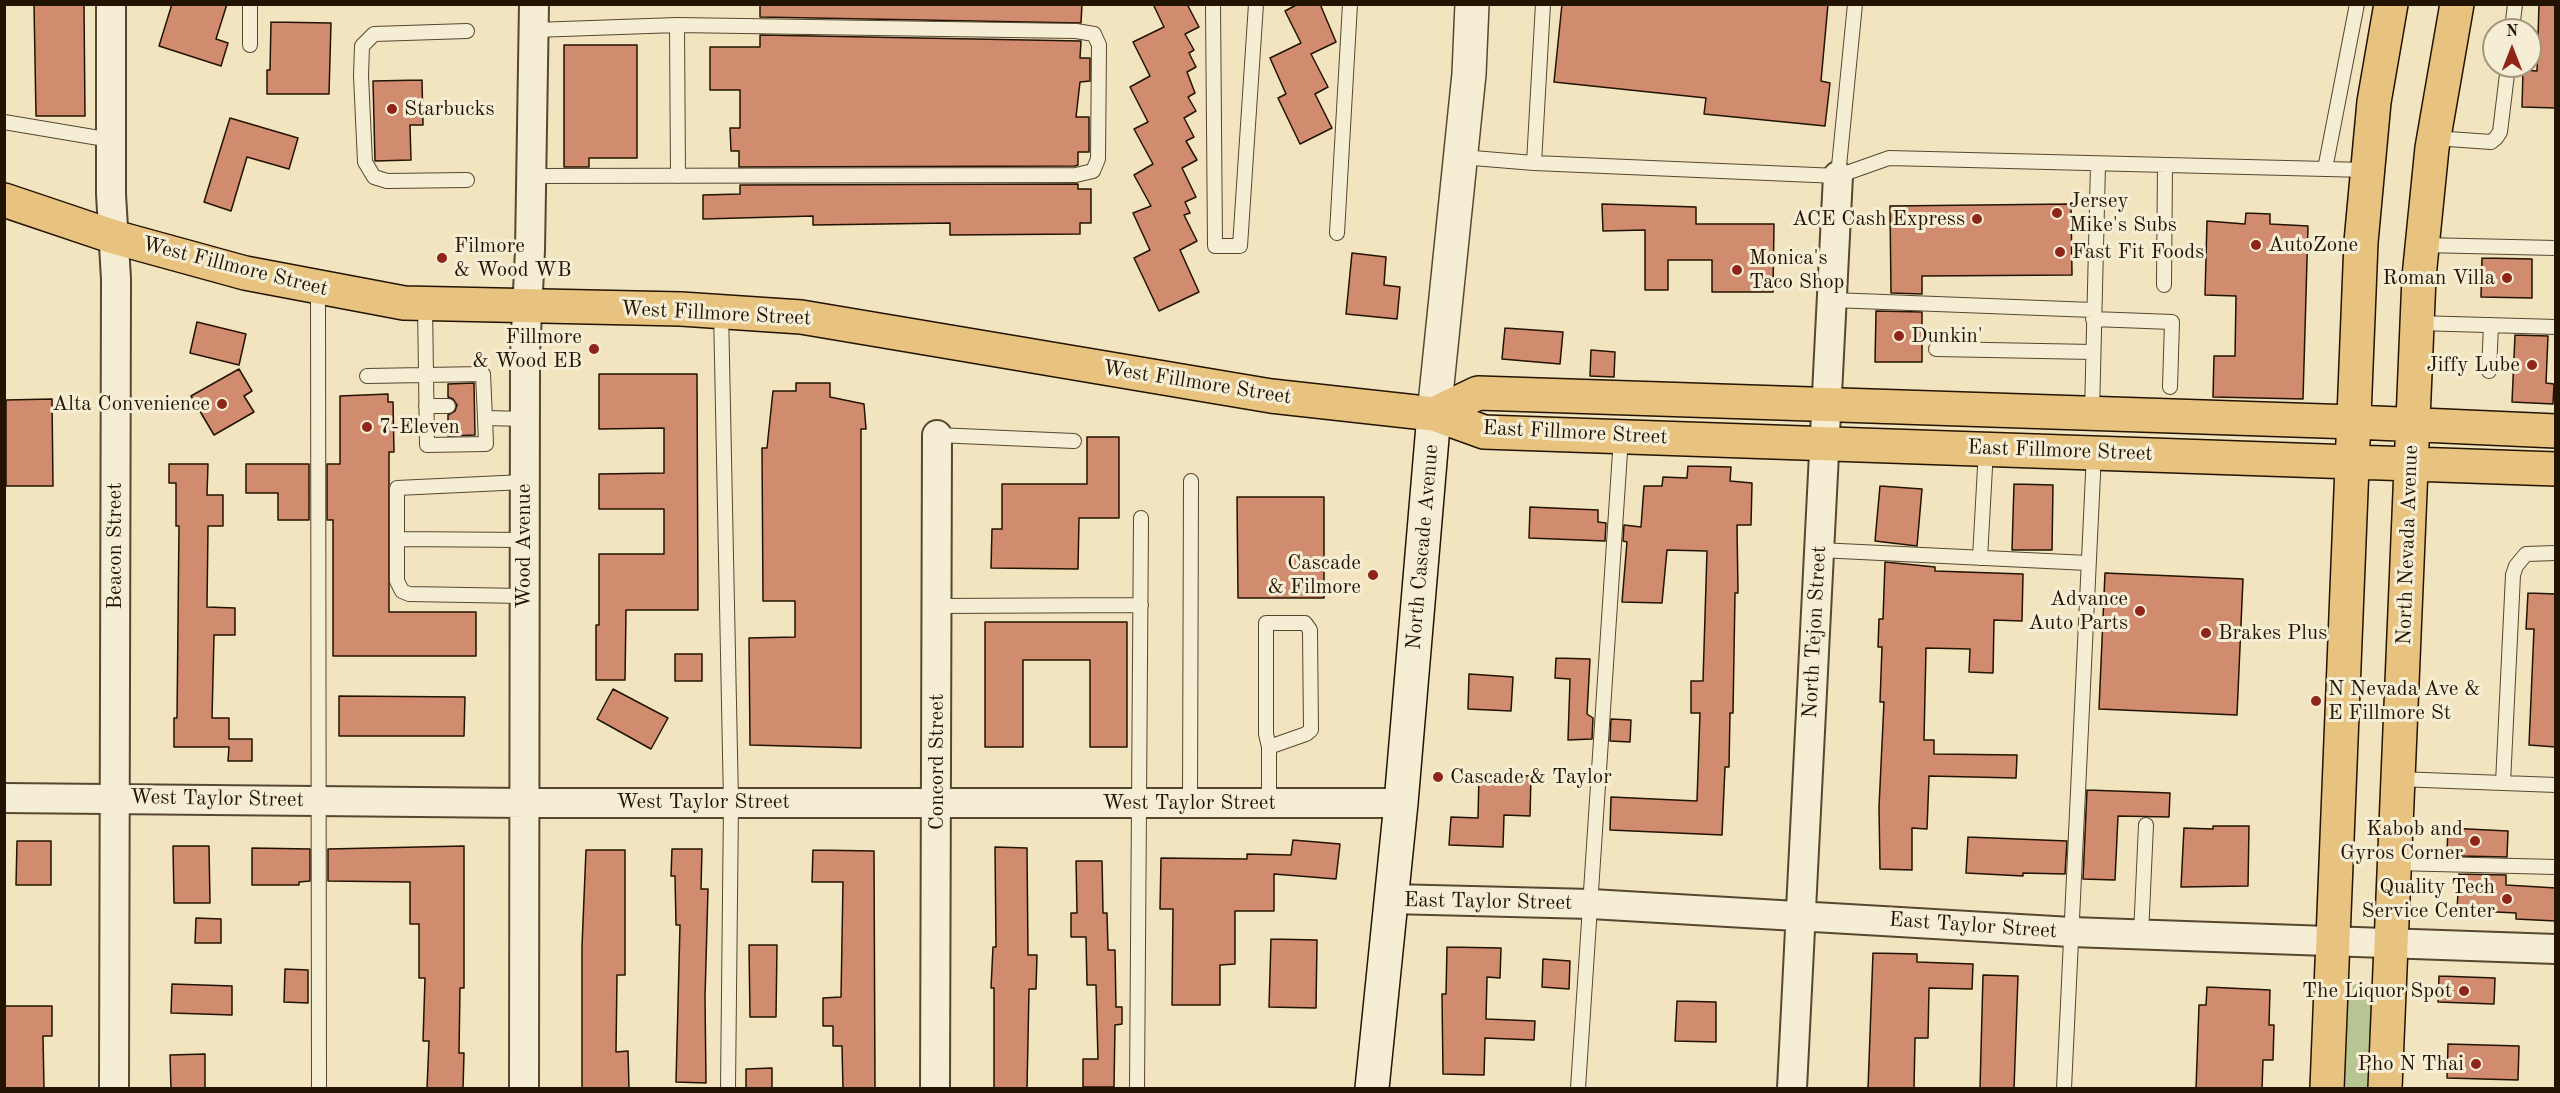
<!DOCTYPE html>
<html>
<head>
<meta charset="utf-8">
<style>
  body { margin:0 }
  #map { position:relative; width:2560px; height:1093px; overflow:hidden; background:#f1e4be; font-family:"Old Standard TT",serif }
  canvas { display:block }
  .frame { position:absolute; inset:0; border:6px solid #231301; pointer-events:none }
  .north { position:absolute; left:2482px; top:18px; width:60px; height:60px; box-sizing:border-box; background:#f6edd5; border:2px solid #a29680; border-radius:50%; rotate:0deg; font-size:16px; font-weight:700; line-height:24px; text-align:center; color:#231301 }
  .north::after { content:''; display:block; margin:auto; width:21px; height:27px; background:#8f2418; clip-path:polygon(50% 0,100% 100%,50% 72%,0 100%) }
</style>
</head>
<body>
<div id="map">
<canvas width="2560" height="1093"></canvas>
<div class="frame"></div>
<div class="north">N</div>
</div>
<script>
const context = document.querySelector('canvas').getContext('2d');
context.lineJoin = 'round';
function paint(path, color) { context.fillStyle = color; context.fill(path, 'evenodd'); }
const shape = rows => new Path2D(rows.map(r => 'M' + r).join(''));
function stroke(path, color, width, dash) { context.strokeStyle = color; context.lineWidth = width; context.lineCap = dash ? 'butt' : 'round'; context.setLineDash(dash || []); context.stroke(path); }
function write(font, color, halo, rows, align = 'center') {
  context.font = font + ' "Old Standard TT",serif'; context.lineWidth = 6; context.setLineDash([]); context.textBaseline = 'middle'; context.strokeStyle = halo; context.fillStyle = color; for (const [text, x, y, turn = 0] of rows) {
    context.save(); context.translate(x, y); context.rotate((+turn || 0) * Math.PI / 180); context.textAlign = isNaN(turn) ? turn : align; if (halo) context.strokeText(text, 0, 0); context.fillText(text, 0, 0); context.restore();
  }
}
paint(shape([
  [2359,983,2366,984,2374,994,2372,1088,2340,1088,2345,996,2352,985]
]), '#b7c593');
const building = shape([
  [34,4,84,4,85,116,36,116,34,4],
  [172,4,227,4,216,39,228,43,221,66,159,46,172,4],
  [760,4,1082,4,1081,23,760,17,760,4],
  [1153,4,1187,4,1199,27,1185,34,1194,50,1189,53,1196,67,1187,72,1195,93,1188,97,1196,111,1184,118,1194,137,1186,141,1197,160,1182,168,1196,197,1185,202,1190,213,1184,215,1197,241,1180,250,1199,292,1159,311,1134,258,1150,250,1133,213,1151,206,1134,175,1153,164,1134,129,1148,122,1130,87,1150,76,1133,42,1164,27,1153,4],
  [1298,4,1320,4,1336,42,1311,54,1328,87,1315,94,1332,128,1300,144,1278,98,1286,94,1270,58,1301,43,1285,11,1298,4],
  [1562,4,1828,4,1821,81,1830,83,1825,126,1704,114,1706,98,1554,82,1562,4],
  [2539,4,2556,4,2556,108,2522,107,2523,70,2537,71,2539,4],
  [271,22,331,23,329,94,267,94,267,70,270,70,271,22],
  [760,35,1081,41,1080,58,1090,58,1090,81,1080,82,1076,117,1089,117,1089,152,1078,152,1078,165,1075,166,739,167,739,151,731,151,730,128,740,128,740,90,710,90,710,47,760,47,760,35],
  [564,45,637,45,637,158,589,158,589,167,564,167,564,45],
  [422,80,423,125,410,125,411,160,375,161,373,81,422,80],
  [230,118,298,138,289,169,247,157,231,211,204,202,230,118],
  [1078,184,1078,189,1091,189,1091,223,1080,223,1080,234,950,235,950,223,813,225,813,216,703,219,703,195,740,194,740,185,1078,184],
  [1602,204,1696,207,1696,224,1774,224,1773,292,1712,292,1712,260,1668,260,1668,290,1645,290,1645,230,1603,231,1602,204],
  [2071,204,2072,275,1922,276,1922,294,1891,293,1890,206,2071,204],
  [2246,213,2270,214,2270,224,2308,226,2303,399,2213,397,2214,356,2235,356,2236,296,2205,295,2207,221,2245,224,2246,213],
  [1352,253,1386,257,1384,285,1400,287,1397,319,1346,314,1352,253],
  [2482,258,2532,259,2532,298,2481,297,2482,258],
  [1876,311,1922,312,1922,362,1875,362,1876,311],
  [197,322,246,334,239,365,190,353,197,322],
  [1505,328,1563,332,1560,364,1502,359,1505,328],
  [2515,335,2548,336,2546,383,2554,384,2553,404,2512,402,2515,335],
  [1591,350,1615,352,1614,377,1590,376,1591,350],
  [239,369,252,391,244,396,254,412,214,435,191,396,239,369],
  [599,374,697,374,698,610,626,610,625,680,596,680,596,625,599,625,599,554,664,554,664,509,599,509,599,474,664,473,664,428,599,429,599,374],
  [474,383,475,435,448,436,448,415,455,411,457,405,453,399,448,397,448,384,474,383],
  [796,383,830,383,830,397,864,404,866,429,861,429,861,748,750,745,749,638,795,637,795,601,763,601,762,448,767,448,773,391,796,391,796,383],
  [388,394,388,402,393,402,394,452,389,452,389,612,476,612,476,656,333,656,333,520,327,520,327,464,340,464,340,396,388,394],
  [52,399,53,486,6,486,6,400,52,399],
  [1087,437,1119,437,1119,518,1079,518,1078,569,991,568,992,529,1002,529,1002,484,1087,484,1087,437],
  [169,464,208,464,207,495,223,495,223,526,208,526,207,607,235,608,235,635,214,635,212,718,229,718,229,739,252,739,252,761,228,761,229,747,174,747,174,718,177,718,179,526,176,526,176,483,169,483,169,464],
  [246,464,309,464,309,520,278,520,278,493,246,493,246,464],
  [1688,466,1731,467,1730,481,1752,483,1751,525,1737,525,1738,593,1735,593,1733,713,1730,713,1729,767,1725,767,1722,835,1610,830,1611,797,1697,801,1700,713,1691,713,1691,681,1703,681,1707,551,1667,550,1662,603,1622,602,1627,542,1623,541,1624,525,1641,527,1644,486,1662,486,1663,477,1687,478,1688,466],
  [2014,484,2053,485,2052,550,2012,550,2014,484],
  [1880,486,1922,489,1917,546,1875,541,1880,486],
  [1237,497,1324,497,1324,598,1238,598,1237,497],
  [1530,507,1598,510,1598,522,1606,523,1605,541,1529,538,1530,507],
  [1885,562,1935,567,1935,571,2023,574,2022,621,1994,620,1993,673,1969,672,1970,649,1926,648,1924,740,1934,740,1934,754,2017,755,2016,778,1929,776,1927,829,1912,828,1912,870,1880,869,1879,807,1884,702,1880,702,1882,647,1878,647,1879,619,1883,619,1885,562],
  [2105,573,2243,579,2237,715,2099,709,2105,573],
  [2528,593,2556,594,2556,747,2529,745,2534,629,2526,629,2528,593],
  [985,622,1127,622,1127,747,1090,747,1090,660,1023,660,1023,747,985,747,985,622],
  [675,654,702,654,702,681,675,681,675,654],
  [1556,658,1590,659,1587,714,1593,718,1592,739,1568,740,1570,679,1555,678,1556,658],
  [1469,674,1513,677,1511,711,1468,709,1469,674],
  [613,689,668,718,651,749,597,719,613,689],
  [339,696,465,697,464,736,339,736,339,696],
  [1611,719,1631,720,1630,742,1610,741,1611,719],
  [1479,774,1531,776,1530,816,1504,815,1503,847,1449,845,1451,817,1478,818,1479,774],
  [2087,790,2170,793,2169,817,2118,816,2115,880,2083,879,2087,790],
  [2213,826,2249,826,2248,886,2181,887,2184,828,2213,829,2213,826],
  [2448,828,2508,831,2507,857,2460,856,2460,852,2447,852,2448,828],
  [1968,837,2067,841,2065,874,2023,873,2023,876,1966,873,1968,837],
  [1293,840,1340,844,1336,879,1274,874,1274,911,1235,911,1235,964,1220,965,1220,1005,1172,1005,1173,909,1160,909,1161,858,1247,859,1247,854,1291,855,1293,840],
  [17,841,51,841,51,885,16,885,17,841],
  [173,846,209,846,210,903,174,903,173,846],
  [464,846,464,988,460,988,459,1053,464,1053,463,1089,427,1089,429,1041,423,1041,425,978,419,978,419,924,410,924,410,882,328,881,328,849,464,846],
  [995,847,1027,848,1028,955,1037,955,1036,989,1029,989,1027,1089,994,1089,994,988,991,988,993,947,996,947,995,847],
  [252,848,310,849,310,881,299,882,299,885,252,885,252,848],
  [672,849,702,849,701,889,708,889,705,997,706,1083,676,1082,680,925,676,925,675,876,671,876,672,849],
  [586,850,625,850,625,975,617,975,616,1052,628,1051,629,1089,582,1089,582,946,586,850],
  [813,850,874,851,875,1089,843,1089,842,1046,833,1046,833,1026,823,1026,823,998,841,997,843,882,812,882,813,850],
  [1076,861,1102,861,1103,913,1107,913,1108,950,1115,950,1116,1007,1122,1007,1122,1024,1115,1025,1114,1087,1083,1087,1083,1059,1098,1059,1096,985,1087,985,1086,937,1071,937,1071,913,1077,913,1076,861],
  [2459,874,2506,875,2506,885,2556,888,2556,921,2516,919,2516,913,2457,910,2459,874],
  [196,918,221,919,221,943,195,943,196,918],
  [1271,939,1317,940,1316,1008,1269,1007,1271,939],
  [749,945,777,945,776,1017,750,1017,749,945],
  [1447,947,1501,948,1500,978,1487,977,1486,1019,1535,1021,1534,1040,1485,1038,1484,1075,1443,1074,1442,994,1446,994,1447,947],
  [1873,953,1917,954,1917,962,1973,964,1972,989,1929,988,1928,1038,1915,1038,1914,1089,1868,1089,1873,953],
  [1543,959,1570,961,1569,989,1542,987,1543,959],
  [285,969,308,970,308,1003,284,1002,285,969],
  [1983,975,2018,976,2014,1089,1980,1089,1983,975],
  [2439,976,2495,978,2494,1004,2438,1002,2439,976],
  [172,984,232,986,232,1015,171,1013,172,984],
  [2207,987,2270,990,2269,1025,2274,1025,2273,1060,2263,1060,2262,1089,2196,1089,2199,1005,2206,1005,2207,987],
  [1677,1001,1716,1002,1716,1042,1675,1041,1677,1001],
  [4,1006,52,1006,52,1036,43,1036,44,1089,4,1089,4,1006],
  [2448,1044,2519,1046,2518,1080,2447,1078,2448,1044],
  [205,1054,205,1089,171,1089,170,1055,205,1054],
  [772,1068,772,1089,746,1089,746,1069,772,1068]
]);
paint(building, '#d18b6f');
stroke(building, '#231301', 1.5);
const service = shape([
  [250,4,250,45],
  [1213,4,1215,246,1240,246,1256,4],
  [677,25,678,176],
  [2512,30,2515,4],
  [467,31,374,34,362,46,361,76,365,162,374,177,387,181,467,180],
  [4,122,111,140],
  [2434,138,2491,142,2496,138,2500,132,2508,66],
  [1461,157,1534,163,1838,176,1889,158,2366,170],
  [1534,163,1543,4],
  [2325,169,2357,4],
  [531,176,1076,175,1093,171,1098,159,1099,45,1094,34,1076,31,677,25,534,30],
  [1838,176,1855,4],
  [1337,233,1350,4],
  [2422,245,2556,248],
  [2164,285,2165,165],
  [318,289,319,1088],
  [1832,300,2093,310],
  [425,304,427,445,486,444,485,418,525,419],
  [721,310,731,802,728,1088],
  [2093,319,2172,322,2170,387],
  [2417,323,2556,327],
  [1936,349,2093,352],
  [2489,371,2491,325],
  [367,376,483,374,485,418],
  [426,406,448,406],
  [2092,413,2098,164],
  [937,435,1074,441],
  [398,539,524,540],
  [1819,550,2088,563],
  [1980,558,1986,449],
  [524,596,409,594,402,591,397,581,397,488,524,482],
  [938,606,1141,605],
  [1269,747,1306,734,1311,730,1310,630,1305,623,1266,623,1266,734,1269,747,1269,803],
  [2398,779,2556,785],
  [2503,783,2513,575,2516,566,2526,554,2556,553],
  [1190,802,1191,481],
  [2394,863,2556,867],
  [2141,935,2146,825],
  [1137,1088,1141,518],
  [1578,1088,1621,437],
  [2064,1088,2094,453]
]);
const minor = shape([
  [111,4,111,194,116,279,114,1088],
  [4,798,523,803,1401,803],
  [1391,899,1591,904,2071,932,2556,949],
  [524,1088,525,354,530,250,534,4],
  [935,1088,937,435],
  [1792,1088,1838,176]
]);
const tertiary = shape([
  [1434,414,1469,74,1472,4]
]);
const secondary = shape([
  [1372,1088,1401,803,1434,414]
]);
const primary = shape([
  [4,200,114,237,245,273,404,303,681,309,801,317,1271,396,1434,414,1484,432,2556,469],
  [1434,414,1478,393,2354,422,2556,431],
  [2327,1088,2361,242,2374,102,2391,4],
  [2385,1088,2419,277,2432,148,2457,4]
]);
stroke(service, '#564730', 16);
stroke(minor, '#564730', 32);
stroke(tertiary, '#564730', 36);
stroke(secondary, '#231301', 36);
stroke(primary, '#231301', 36);
stroke(service, '#f6edd5', 14);
stroke(minor, '#f6edd5', 28);
stroke(tertiary, '#f6edd5', 33);
stroke(secondary, '#f6edd5', 33);
stroke(primary, '#e8c27f', 33);
for (const [x, y, r, color] of [
  [392,109,6,"#8f2418"],
  [2057,213,6,"#8f2418"],
  [1977,219,6,"#8f2418"],
  [2256,245,6,"#8f2418"],
  [2060,252,6,"#8f2418"],
  [442,258,6,"#8f2418"],
  [1737,270,6,"#8f2418"],
  [2507,278,6,"#8f2418"],
  [1899,336,6,"#8f2418"],
  [594,349,6,"#8f2418"],
  [2532,365,6,"#8f2418"],
  [222,404,6,"#8f2418"],
  [367,427,6,"#8f2418"],
  [1373,575,6,"#8f2418"],
  [2140,611,6,"#8f2418"],
  [2206,633,6,"#8f2418"],
  [2316,701,6,"#8f2418"],
  [1438,777,6,"#8f2418"],
  [2475,841,6,"#8f2418"],
  [2507,899,6,"#8f2418"],
  [2464,991,6,"#8f2418"],
  [2476,1064,6,"#8f2418"]
]) { const dot = new Path2D(); dot.arc(x, y, r, 0, 2 * Math.PI); context.fillStyle = color; context.fill(dot); stroke(dot, '#f6edd5', 2); }
write('21px', '#231301', '#f6edd5', [
  ["Starbucks",404,109],
  ["Jersey",2069,201],
  ["Mike's Subs",2069,225],
  ["ACE Cash Express",1965,219,"right"],
  ["AutoZone",2268,245],
  ["Filmore",454,246],
  ["& Wood WB",454,270],
  ["Fast Fit Foods",2072,252],
  ["Monica's",1749,258],
  ["Taco Shop",1749,282],
  ["Roman Villa",2495,278,"right"],
  ["Dunkin'",1911,336],
  ["Fillmore",582,337,"right"],
  ["& Wood EB",582,361,"right"],
  ["Jiffy Lube",2520,365,"right"],
  ["Alta Convenience",210,404,"right"],
  ["7-Eleven",379,427],
  ["Cascade",1361,563,"right"],
  ["& Filmore",1361,587,"right"],
  ["Advance",2128,599,"right"],
  ["Auto Parts",2128,623,"right"],
  ["Brakes Plus",2218,633],
  ["N Nevada Ave &",2328,689],
  ["E Fillmore St",2328,713],
  ["Cascade & Taylor",1450,777],
  ["Kabob and",2463,829,"right"],
  ["Gyros Corner",2463,853,"right"],
  ["Quality Tech",2495,887,"right"],
  ["Service Center",2495,911,"right"],
  ["The Liquor Spot",2452,991,"right"],
  ["Pho N Thai",2464,1064,"right"]
], 'left');
write('21px', '#231301', '#f6edd5', [
  ["West Fillmore Street",235,267,14],
  ["West Fillmore Street",716,314,3],
  ["West Fillmore Street",1197,383,9],
  ["East Fillmore Street",1575,433,3],
  ["East Fillmore Street",2060,451,2],
  ["North Nevada Avenue",2408,545,-88],
  ["Beacon Street",115,546,-90],
  ["Wood Avenue",524,546,-90],
  ["North Cascade Avenue",1423,547,-85],
  ["North Tejon Street",1815,632,-87],
  ["Concord Street",937,762,-90],
  ["West Taylor Street",217,799,1],
  ["West Taylor Street",703,802],
  ["West Taylor Street",1189,803],
  ["East Taylor Street",1488,902,1],
  ["East Taylor Street",1973,926,4]
]);
</script>
</body>
</html>
